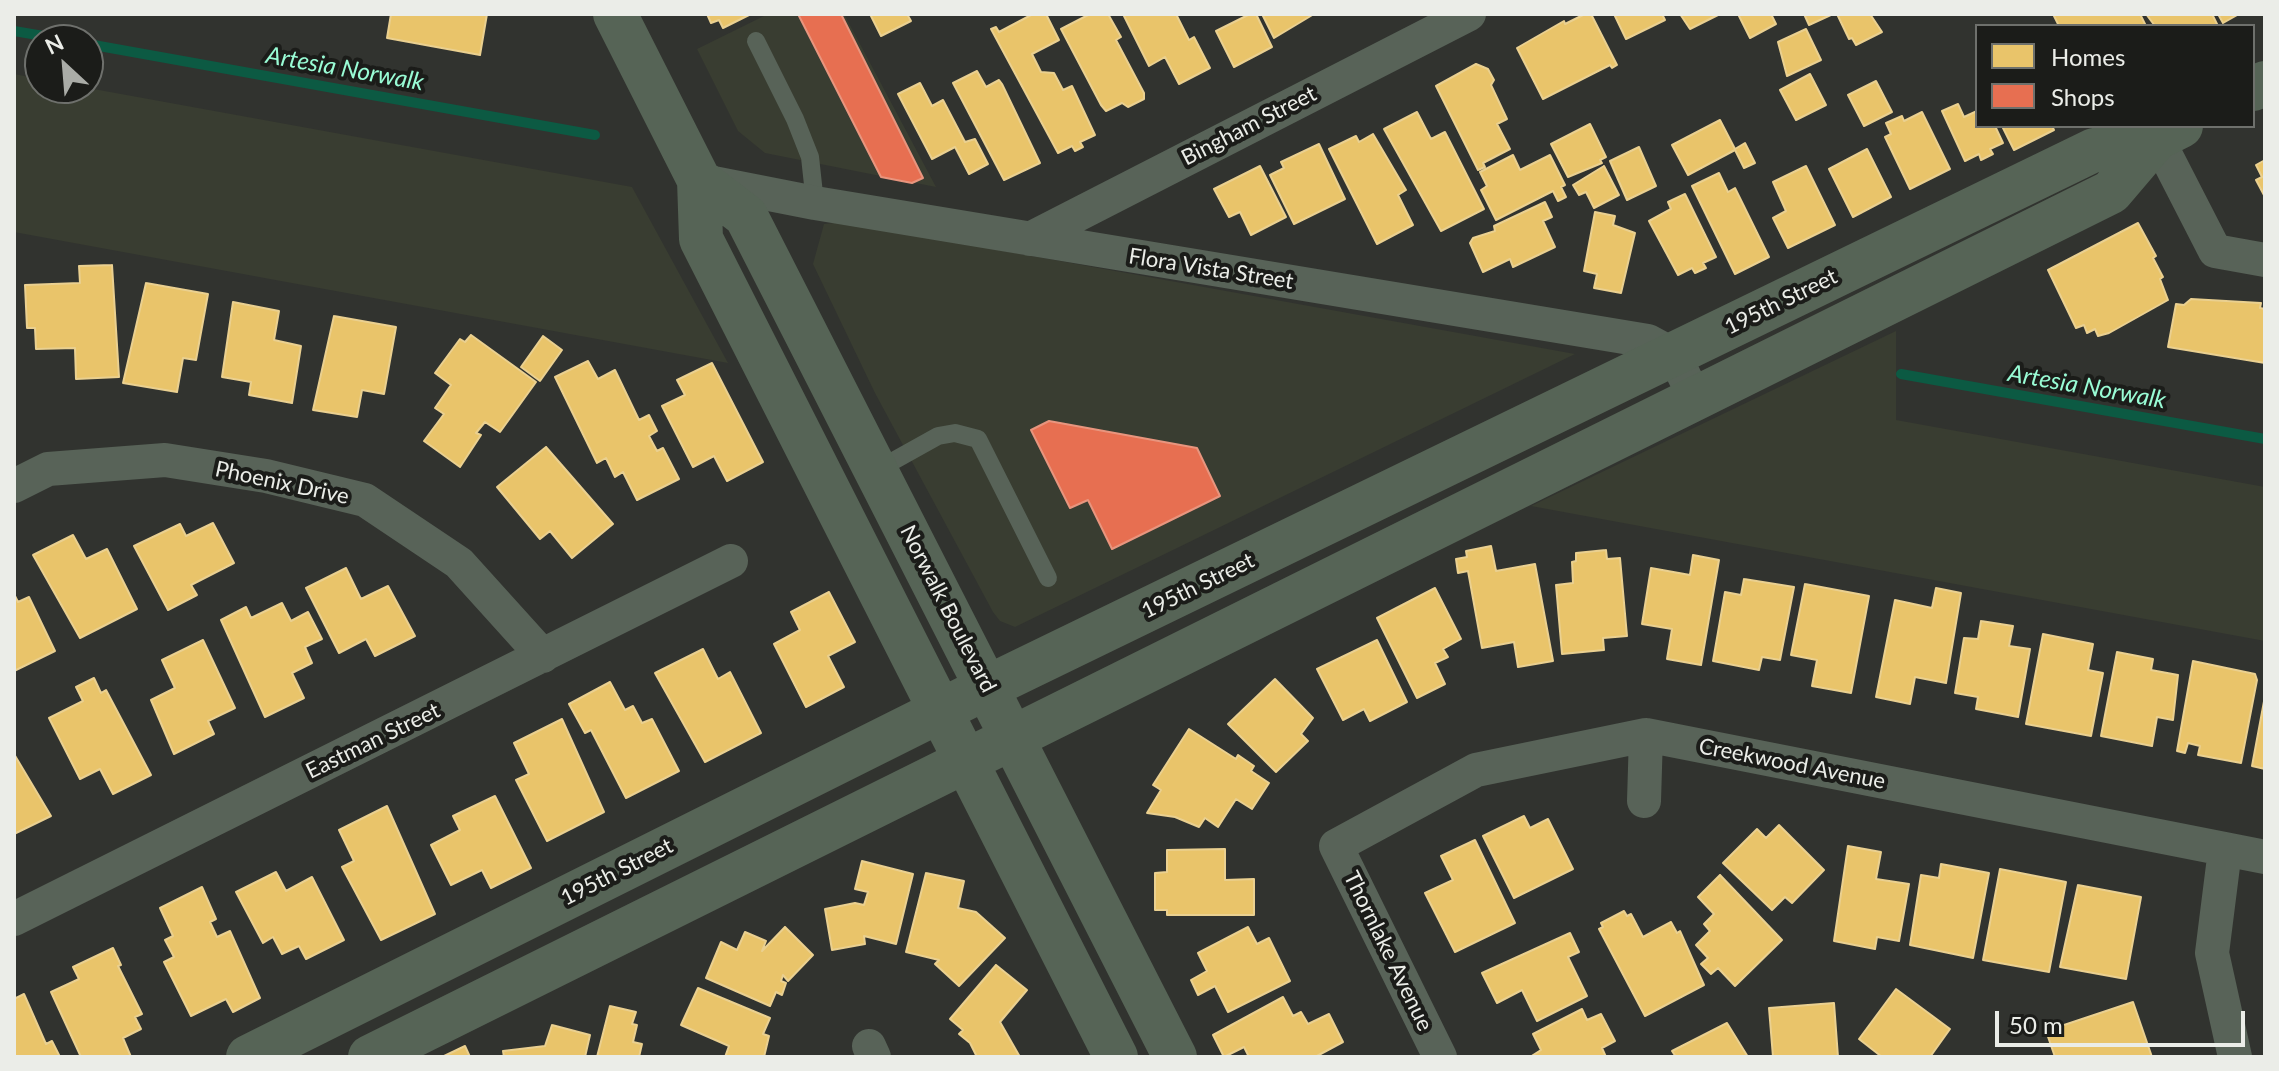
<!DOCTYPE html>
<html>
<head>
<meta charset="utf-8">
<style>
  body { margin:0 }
  #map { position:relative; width:2279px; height:1071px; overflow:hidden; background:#31332f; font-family:Lato,sans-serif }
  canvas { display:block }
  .frame { position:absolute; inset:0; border:16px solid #ebede8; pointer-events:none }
  .legend { position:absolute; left:1975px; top:24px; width:280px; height:104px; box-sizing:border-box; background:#1b1c19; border:2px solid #6e706c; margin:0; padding:10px 14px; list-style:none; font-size:24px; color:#ebede8 }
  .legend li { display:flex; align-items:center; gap:16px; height:40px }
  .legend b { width:40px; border:2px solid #6e706c }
  .north { position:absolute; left:24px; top:24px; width:80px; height:80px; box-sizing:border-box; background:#1b1c19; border:2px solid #6e706c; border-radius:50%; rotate:334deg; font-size:22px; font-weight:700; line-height:32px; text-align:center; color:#ebede8 }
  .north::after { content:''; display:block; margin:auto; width:28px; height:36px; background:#aaaca7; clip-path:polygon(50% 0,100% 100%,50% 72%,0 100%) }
  .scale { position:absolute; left:1995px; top:1011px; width:250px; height:36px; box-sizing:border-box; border:4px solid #ebede8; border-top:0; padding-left:10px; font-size:24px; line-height:28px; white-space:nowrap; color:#ebede8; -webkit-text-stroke:6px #1b1c19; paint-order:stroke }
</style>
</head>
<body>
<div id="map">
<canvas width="2279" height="1071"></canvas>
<div class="frame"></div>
<ul class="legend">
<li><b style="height:22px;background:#e9c46a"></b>Homes</li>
<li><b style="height:22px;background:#e76f51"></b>Shops</li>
</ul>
<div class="north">N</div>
<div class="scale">50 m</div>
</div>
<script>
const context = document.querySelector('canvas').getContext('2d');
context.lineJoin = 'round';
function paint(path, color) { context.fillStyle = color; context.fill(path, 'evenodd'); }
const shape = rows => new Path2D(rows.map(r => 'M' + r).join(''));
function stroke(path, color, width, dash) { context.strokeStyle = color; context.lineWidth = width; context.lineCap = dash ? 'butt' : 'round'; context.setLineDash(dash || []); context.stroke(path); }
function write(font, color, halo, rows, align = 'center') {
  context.font = font + ' Lato,sans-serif'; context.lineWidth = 8; context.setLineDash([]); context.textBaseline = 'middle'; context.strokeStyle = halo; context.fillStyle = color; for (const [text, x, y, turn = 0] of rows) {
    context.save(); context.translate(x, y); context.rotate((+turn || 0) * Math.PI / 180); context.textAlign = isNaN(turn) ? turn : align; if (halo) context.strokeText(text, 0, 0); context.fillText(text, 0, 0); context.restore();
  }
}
paint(shape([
  [768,14,844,14,936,187,765,153,738,131,697,49],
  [14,74,40,79,40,88,88,88,632,187,728,363,14,232],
  [844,222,1575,354,1015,627,1000,621,993,612,875,393,813,264,824,224],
  [1896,331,1896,420,2265,487,2265,641,1531,506]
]), '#393d31');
const homes = shape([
  [391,14,487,14,480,55,387,38,391,14],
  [707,14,751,14,723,28,719,20,711,23,707,14],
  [870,14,907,14,911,21,881,36,870,14],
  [1033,14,1046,14,1059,40,1032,54,1041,72,1054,73,1063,90,1072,86,1095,135,1080,142,1083,147,1075,151,1072,146,1058,153,991,29,996,27,999,32,1033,14],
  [1090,14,1108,14,1121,37,1116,40,1144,93,1144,99,1128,107,1122,103,1106,111,1101,105,1061,29,1090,14],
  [1123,14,1176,14,1189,40,1194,37,1210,68,1179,84,1165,57,1149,66,1123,14],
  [1250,14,1256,14,1272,47,1234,67,1216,31,1250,14],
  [1262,14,1314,14,1274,38,1262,14],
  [1585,14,1591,14,1617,65,1612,68,1610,65,1543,99,1517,48,1564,21,1565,24,1585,14],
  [1614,14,1662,14,1665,20,1626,39,1614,14],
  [1680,14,1720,14,1690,29,1680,14],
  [1738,14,1771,14,1776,24,1750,38,1738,14],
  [1804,14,1833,14,1809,25,1804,14],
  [1837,14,1870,14,1882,32,1856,45,1852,38,1849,39,1837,14],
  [2053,14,2140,14,2146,26,2059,26,2053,14],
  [2146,14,2212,14,2218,26,2155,26,2146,14],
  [2218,14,2239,14,2223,23,2218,14],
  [1806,29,1821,60,1787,76,1778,42,1806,29],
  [1476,64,1488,69,1494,80,1491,85,1507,119,1497,124,1510,149,1483,163,1485,167,1478,170,1436,86,1476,64],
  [977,71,986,87,999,80,1002,84,1040,163,1004,180,953,83,977,71],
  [1810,74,1826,105,1796,120,1780,90,1810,74],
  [1876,81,1892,112,1864,126,1848,95,1876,81],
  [920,83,932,106,943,100,965,142,975,139,988,164,969,174,955,147,932,159,898,94,920,83],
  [1958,104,1964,117,1977,111,1977,126,1995,126,2003,143,1990,149,1993,154,1981,160,1979,154,1965,161,1942,111,1958,104],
  [1417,112,1431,139,1445,132,1484,209,1441,231,1384,129,1417,112],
  [1922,112,1950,169,1910,189,1885,137,1891,134,1886,123,1902,116,1904,121,1922,112],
  [1720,120,1735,149,1745,143,1755,163,1744,168,1735,150,1688,175,1672,145,1720,120],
  [1590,124,1606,157,1600,160,1602,163,1568,177,1551,144,1590,124],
  [2002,126,2052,126,2054,130,2014,150,2002,126],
  [1373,134,1406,190,1398,195,1413,225,1377,244,1329,149,1356,136,1359,142,1373,134],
  [1319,144,1345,199,1294,224,1270,175,1284,168,1281,162,1319,144],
  [1639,147,1656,186,1627,200,1610,161,1639,147],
  [1867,149,1891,197,1853,217,1829,169,1867,149],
  [1513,155,1520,170,1550,155,1565,185,1561,187,1566,197,1558,201,1553,191,1496,220,1481,190,1487,186,1480,172,1513,155],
  [2265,160,2265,197,2256,180,2262,177,2256,165,2265,160],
  [1260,166,1286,217,1251,235,1240,212,1229,217,1214,189,1260,166],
  [1604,166,1619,195,1594,208,1586,192,1579,195,1573,185,1604,166],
  [1806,166,1835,225,1788,248,1773,218,1786,211,1773,182,1806,166],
  [1719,173,1728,192,1735,188,1769,257,1735,274,1692,186,1719,173],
  [1685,194,1716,257,1703,263,1706,268,1695,273,1692,268,1678,275,1649,221,1671,209,1668,202,1685,194],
  [1545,202,1552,217,1543,221,1555,247,1513,267,1510,259,1483,272,1470,243,1473,238,1495,231,1494,226,1545,202],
  [1595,212,1615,216,1613,225,1635,233,1621,293,1594,288,1597,274,1584,271,1595,212],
  [2138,223,2156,256,2153,258,2163,277,2160,279,2168,300,2109,333,2098,336,2095,329,2087,333,2084,325,2076,328,2048,270,2138,223],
  [112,265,119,377,76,379,75,348,36,349,35,328,27,328,25,285,80,283,79,266,112,265],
  [146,283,208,294,196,360,183,358,177,392,123,383,146,283],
  [2191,299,2261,303,2260,308,2265,309,2265,363,2168,347,2176,304,2184,305,2191,299],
  [233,302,279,311,274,340,301,346,292,403,249,395,251,382,222,377,233,302],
  [334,316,396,327,384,394,362,390,357,417,313,410,334,316],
  [471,335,536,382,500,432,485,422,476,433,481,435,460,467,424,441,444,414,435,408,451,385,435,373,460,339,465,342,471,335],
  [543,336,562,350,540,381,521,367,543,336],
  [588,361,598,379,615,370,639,420,649,415,657,431,649,436,657,451,663,448,679,479,637,500,623,472,615,477,606,458,597,463,555,377,588,361],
  [712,363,763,462,727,481,714,456,693,467,662,406,685,395,677,380,712,363],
  [546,447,613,524,572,558,550,531,540,539,497,487,546,447],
  [213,523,234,563,191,585,197,595,168,610,134,546,180,524,186,536,213,523],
  [73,535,86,559,107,549,137,609,80,638,33,555,73,535],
  [1491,546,1496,571,1535,564,1553,661,1518,667,1514,642,1482,648,1468,571,1458,573,1456,559,1467,557,1466,551,1491,546],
  [1606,550,1607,559,1620,558,1627,636,1603,638,1604,650,1562,654,1556,585,1573,583,1572,562,1576,561,1576,553,1606,550],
  [1693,555,1719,560,1701,665,1667,659,1672,629,1642,624,1651,568,1690,575,1693,555],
  [346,568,361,599,388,586,415,636,375,656,366,639,339,653,306,588,346,568],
  [1744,579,1794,587,1780,660,1762,657,1759,670,1713,661,1725,592,1741,595,1744,579],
  [1805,584,1869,596,1851,693,1812,686,1817,660,1791,655,1805,584],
  [1435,588,1461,639,1443,649,1448,657,1435,663,1445,684,1417,698,1377,618,1435,588],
  [1936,588,1961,593,1946,683,1915,677,1910,704,1876,697,1895,600,1932,608,1936,588],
  [829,592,855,642,828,656,844,687,806,707,774,644,800,630,791,612,829,592],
  [14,594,18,602,29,597,55,651,14,671,14,594],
  [282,603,291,621,308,612,322,639,305,647,312,663,292,673,304,698,265,717,221,620,246,607,251,618,282,603],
  [1981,621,2013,626,2009,646,2030,649,2018,717,1976,709,1978,697,1955,693,1964,638,1978,639,1981,621],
  [2043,634,2093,644,2088,670,2103,673,2091,736,2026,724,2043,634],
  [203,640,235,708,208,721,214,734,174,754,151,700,175,688,162,660,203,640],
  [1377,640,1407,702,1370,721,1364,709,1343,720,1317,669,1377,640],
  [703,649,718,679,730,672,761,733,705,762,655,673,703,649],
  [2117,652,2153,659,2151,670,2178,675,2173,720,2157,717,2152,746,2101,736,2117,652],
  [2193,661,2255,674,2257,680,2241,763,2198,755,2200,746,2188,743,2185,753,2177,751,2193,661],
  [94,678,101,693,106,690,151,775,113,794,100,769,80,779,49,718,83,701,76,687,94,678],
  [1275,679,1313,718,1301,734,1308,741,1276,772,1228,724,1275,679],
  [610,682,625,710,633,706,642,723,652,719,679,771,626,798,591,730,585,733,569,704,610,682],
  [2265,696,2265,769,2252,766,2265,696],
  [562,719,604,812,547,841,516,780,529,774,514,743,562,719],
  [1189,729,1236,759,1238,755,1254,766,1251,771,1269,783,1252,809,1236,799,1218,827,1205,818,1199,827,1175,817,1147,813,1161,790,1153,785,1189,729],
  [14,754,51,816,14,834,14,754],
  [495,796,531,868,491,888,482,870,451,885,431,845,460,830,453,816,495,796],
  [387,806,435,914,381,940,342,867,354,861,339,830,387,806],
  [1524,816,1530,828,1548,819,1573,869,1514,898,1483,836,1524,816],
  [1779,825,1824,870,1792,903,1785,897,1772,910,1723,863,1757,829,1766,838,1779,825],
  [1475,840,1515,923,1455,952,1425,893,1453,880,1441,856,1475,840],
  [1848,846,1881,852,1876,879,1909,884,1899,941,1877,937,1875,949,1834,941,1848,846],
  [1225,849,1225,880,1254,879,1254,915,1167,915,1167,910,1155,910,1155,873,1167,872,1167,850,1225,849],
  [862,861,913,874,896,944,864,936,865,944,832,950,825,909,855,903,864,905,868,892,855,889,862,861],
  [1941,864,1989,873,1973,958,1910,945,1921,875,1939,878,1941,864],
  [2000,869,2066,882,2049,972,1983,960,2000,869],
  [276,872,286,891,312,877,344,940,306,959,299,946,282,954,273,937,263,943,236,892,276,872],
  [926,873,964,881,958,908,976,912,1005,938,959,986,935,964,939,960,906,952,926,873],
  [1720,875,1782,940,1735,986,1718,968,1711,974,1701,964,1708,958,1696,945,1710,931,1704,924,1714,914,1698,897,1720,875],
  [2078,885,2141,897,2126,979,2060,967,2078,885],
  [202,887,216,919,210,922,217,937,230,931,260,998,233,1012,226,999,191,1016,164,962,174,957,165,940,173,936,160,908,202,887],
  [1624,911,1627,916,1631,914,1643,937,1671,922,1677,933,1680,931,1704,985,1645,1016,1599,929,1603,927,1601,923,1624,911],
  [785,927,813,955,788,981,783,975,781,981,786,983,782,995,776,992,770,1006,706,978,721,942,737,950,745,932,766,941,762,951,785,927],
  [1248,927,1257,944,1269,938,1290,981,1228,1012,1215,986,1198,995,1191,980,1207,971,1198,953,1248,927],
  [1570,933,1579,952,1568,957,1587,996,1537,1021,1522,990,1497,1003,1482,973,1570,933],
  [113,948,121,965,118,966,142,1014,135,1017,141,1029,123,1038,131,1057,81,1057,51,992,79,979,73,967,113,948],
  [996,965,1027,990,1000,1022,1020,1057,977,1057,970,1043,959,1034,963,1030,950,1019,996,965],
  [698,988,770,1018,763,1034,769,1036,764,1057,725,1057,729,1046,681,1025,698,988],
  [1896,989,1950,1029,1930,1057,1882,1057,1859,1039,1896,989],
  [24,994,46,1044,52,1041,60,1057,14,1057,14,999,24,994],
  [1283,997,1293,1016,1301,1012,1308,1024,1329,1014,1343,1042,1315,1057,1249,1057,1244,1047,1224,1057,1213,1035,1283,997],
  [2133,1002,2152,1057,2055,1057,2046,1031,2133,1002],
  [1834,1003,1838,1057,1773,1057,1769,1008,1834,1003],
  [610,1006,636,1012,632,1024,637,1025,633,1042,642,1044,639,1057,597,1057,610,1006],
  [1582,1009,1587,1020,1601,1014,1615,1041,1602,1048,1606,1057,1530,1057,1541,1050,1533,1034,1582,1009],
  [1727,1023,1748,1057,1676,1057,1672,1051,1727,1023],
  [552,1025,590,1035,585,1057,504,1057,503,1051,545,1046,552,1025],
  [465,1046,470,1057,442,1057,465,1046]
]);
paint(homes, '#e9c46a');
stroke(homes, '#ead090', 2);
const shops = shape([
  [798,14,841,14,923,178,912,183,881,177,798,14],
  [1049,421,1197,448,1220,496,1112,549,1088,500,1070,508,1031,430,1049,421]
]);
paint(shops, '#e76f51');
stroke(shops, '#e8957e', 2);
stroke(shape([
  [14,31,67,40],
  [88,44,595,135],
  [1901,374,2265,439]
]), '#0c5a43', 10);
stroke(shape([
  [756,41,795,119,810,157,815,203],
  [877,470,938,436,955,433,978,439,1048,578]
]), '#586358', 18);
stroke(shape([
  [2157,138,2215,251,2265,260],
  [703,181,815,203,1648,341,1674,355,1695,398],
  [1030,239,1469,14],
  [14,486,48,469,165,460,266,476,365,500,459,563,543,656],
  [1644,801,1646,735],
  [2225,850,2212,953,2235,1057],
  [14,919,731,561],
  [869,1046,874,1057],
  [1440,1057,1336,846,1476,770,1646,735,2265,857]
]), '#586358', 34);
stroke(shape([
  [615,14,699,180,701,239,1116,1057],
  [2253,89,2265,83],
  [699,180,746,216,1175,1057],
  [248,1057,988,687,2094,150,2157,138,2181,126],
  [370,1057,2111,192,2157,138]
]), '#566456', 44);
write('22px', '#ebede8', '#1b1c19', [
  ["Bingham Street",1249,126,-27],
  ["Flora Vista Street",1211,269,9],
  ["195th Street",1781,302,-26],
  ["Phoenix Drive",282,483,12],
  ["195th Street",1198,586,-26],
  ["Norwalk Boulevard",948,609,63],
  ["Eastman Street",373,741,-26],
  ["Creekwood Avenue",1792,764,11],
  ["195th Street",617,872,-27],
  ["Thornlake Avenue",1388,951,64]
]);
write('italic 24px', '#99fcd5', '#1b1c19', [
  ["Artesia Norwalk",345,69,10],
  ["Artesia Norwalk",2087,387,10]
]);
</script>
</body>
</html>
